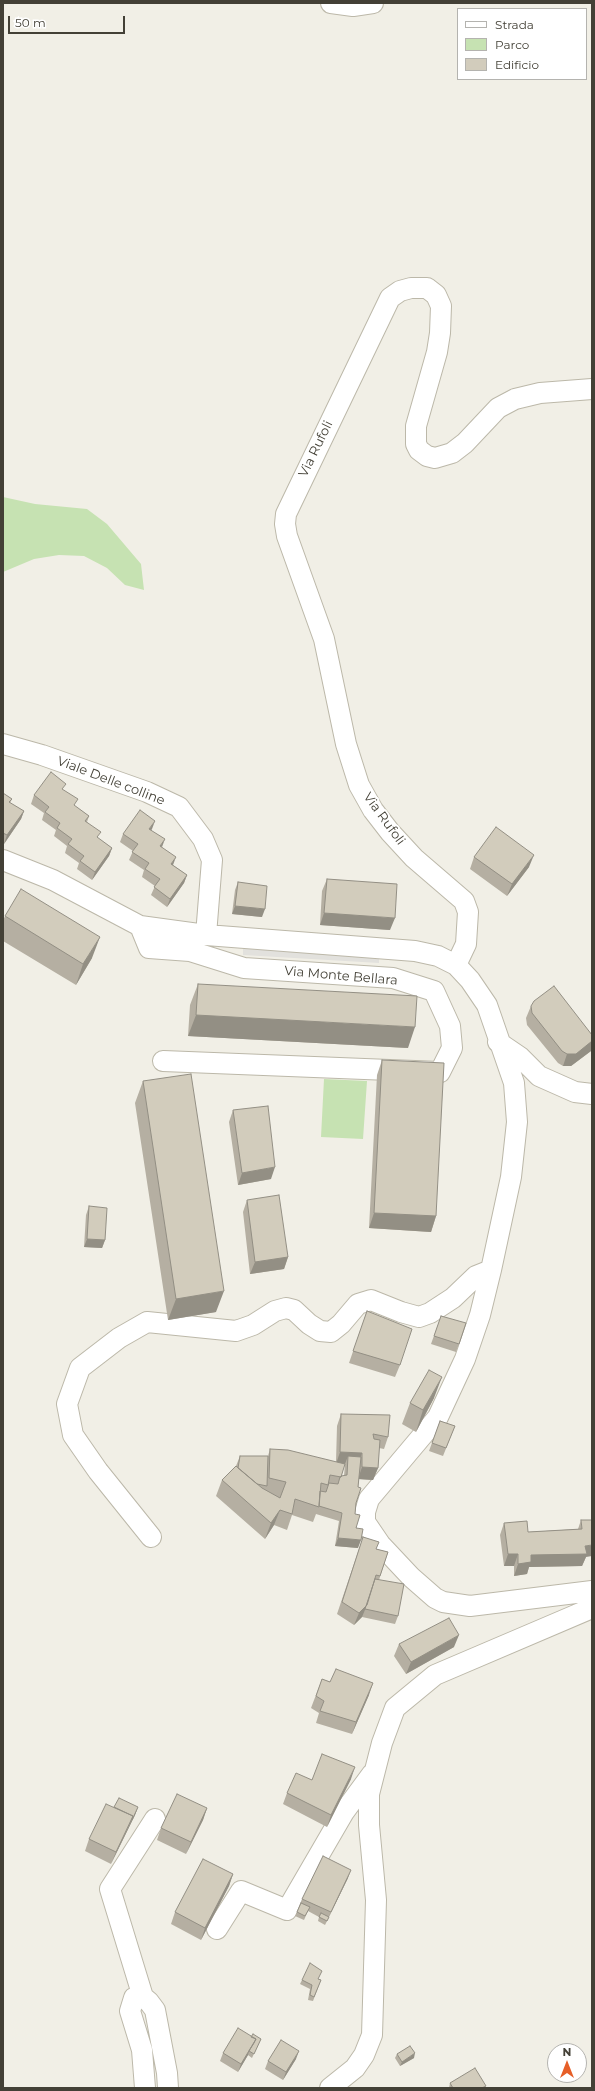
<!DOCTYPE html>
<html>
<head>
<meta charset="utf-8">
<style>
  body { margin:0 }
  #map { position:relative; width:595px; height:2091px; overflow:hidden; background:#f1efe6; font-family:Montserrat,sans-serif }
  canvas { display:block }
  .frame { position:absolute; inset:0; border:4px solid #434036; pointer-events:none }
  .legend { position:absolute; left:457px; top:8px; width:130px; height:72px; box-sizing:border-box; background:#fff; border:1px solid #b4b3af; margin:0; padding:5px 7px; list-style:none; font-size:12px; color:#434036 }
  .legend li { display:flex; align-items:center; gap:8px; height:20px }
  .legend b { width:20px; border:1px solid #b4b3af }
  .north { position:absolute; left:547px; top:2043px; width:40px; height:40px; box-sizing:border-box; background:#fff; border:1px solid #b4b3af; border-radius:50%; rotate:0deg; font-size:11px; font-weight:700; line-height:16px; text-align:center; color:#434036 }
  .north::after { content:''; display:block; margin:auto; width:14px; height:18px; background:#e65f28; clip-path:polygon(50% 0,100% 100%,50% 72%,0 100%) }
  .scale { position:absolute; left:8px; top:16px; width:117px; height:18px; box-sizing:border-box; border:2px solid #434036; border-top:0; padding-left:5px; font-size:12px; line-height:14px; white-space:nowrap; color:#434036; -webkit-text-stroke:3px #fff; paint-order:stroke }
</style>
</head>
<body>
<div id="map">
<canvas width="595" height="2091"></canvas>
<div class="frame"></div>
<ul class="legend">
<li><b style="height:5px;background:#fff"></b>Strada</li>
<li><b style="height:11px;background:#c6e2b2"></b>Parco</li>
<li><b style="height:11px;background:#d2ccbc"></b>Edificio</li>
</ul>
<div class="north">N</div>
<div class="scale">50 m</div>
</div>
<script>
const context = document.querySelector('canvas').getContext('2d');
context.lineJoin = 'round';
function paint(path, color) { context.fillStyle = color; context.fill(path, 'evenodd'); }
const shape = rows => new Path2D(rows.map(r => 'M' + r).join(''));
function stroke(path, color, width, dash) { context.strokeStyle = color; context.lineWidth = width; context.lineCap = dash ? 'butt' : 'round'; context.setLineDash(dash || []); context.stroke(path); }
function write(font, color, halo, rows, align = 'center') {
  context.font = font + ' Montserrat,sans-serif'; context.lineWidth = 4; context.setLineDash([]); context.textBaseline = 'middle'; context.strokeStyle = halo; context.fillStyle = color; for (const [text, x, y, turn = 0] of rows) {
    context.save(); context.translate(x, y); context.rotate((+turn || 0) * Math.PI / 180); context.textAlign = isNaN(turn) ? turn : align; if (halo) context.strokeText(text, 0, 0); context.fillText(text, 0, 0); context.restore();
  }
}
paint(shape([
  [3,497,35,504,87,509,107,524,141,564,144,590,125,585,107,568,84,556,59,555,34,559,3,572],
  [324,1079,367,1081,363,1139,321,1137]
]), '#c6e2b2');
paint(shape([
  [243,942,379,953,379,963,243,955]
]), '#e2e1dd');
const minor = shape([
  [331,3,353,6,373,3],
  [3,744,42,755,147,792,179,807,203,839,212,860,206,935],
  [3,860,53,880,140,926,206,935,415,951,438,956,456,965,470,980,487,1005,514,1083,517,1122,511,1177,491,1270,480,1315,465,1359,438,1417,369,1499,365,1512,365,1522,380,1544,411,1577,435,1598,443,1602,470,1606,592,1591],
  [140,926,149,948,190,951,244,968,393,978,434,991,450,1026,452,1048,440,1072,163,1061],
  [456,965,466,944,468,912,464,901,414,858,390,832,373,810,359,785,346,744,324,639,287,536,285,524,286,514,390,298,400,291,411,288,427,288,436,295,441,306,440,333,437,352,416,426,416,444,419,450,427,456,435,458,452,453,465,443,498,408,515,399,540,393,592,389],
  [498,1042,520,1057,539,1076,575,1092,592,1094],
  [151,1537,98,1471,73,1435,67,1404,80,1368,119,1338,147,1322,236,1331,253,1325,275,1311,286,1308,294,1310,309,1324,320,1331,331,1332,341,1324,358,1304,371,1300,401,1312,419,1317,430,1313,453,1298,476,1276,491,1270],
  [217,1929,241,1891,287,1910,344,1812,372,1774],
  [143,1997,110,1889,155,1819],
  [145,2088,142,2050,130,2011,134,1998,143,1997,149,2002,155,2010,167,2073,168,2088],
  [330,2088,355,2068,364,2055,372,2035,376,1900,369,1825,369,1794,382,1743,395,1708,435,1675,592,1608]
]);
stroke(minor, '#bcb8a9', 22);
stroke(minor, '#fff', 20);
paint(shape([
  [64,790,75,806,89,816,87,822,99,839,112,848,109,856,92,880,77,869,79,863,65,853,67,846,54,836,56,830,42,820,44,813,31,804,34,795],
  [3,793,12,799,10,803,24,811,21,819,4,844,3,843],
  [152,829,151,830,162,847,173,865,187,875,184,883,167,907,151,895,155,886,142,877,144,870,129,860,133,851,120,842,123,834],
  [474,857,529,867,507,896,470,869],
  [327,879,390,930,320,925,322,891],
  [238,882,262,917,232,914,235,890],
  [5,916,92,958,76,985,3,941,3,921],
  [198,984,408,1048,188,1036,190,1005],
  [531,1006,591,1051,571,1066,563,1066,558,1063,527,1025,526,1018],
  [382,1060,436,1216,431,1232,369,1228,377,1075],
  [143,1081,216,1312,168,1320,135,1103],
  [233,1110,271,1179,238,1185,229,1122],
  [247,1200,288,1257,284,1269,250,1274,243,1212],
  [89,1206,105,1240,102,1248,84,1247,86,1215],
  [367,1311,400,1365,395,1377,349,1363],
  [441,1316,459,1344,456,1352,431,1344],
  [434,1398,416,1432,402,1424,410,1403],
  [341,1414,388,1437,384,1449,379,1448,378,1468,373,1480,359,1479,355,1514,356,1528,358,1548,335,1546,339,1521,316,1514,313,1522,292,1515,287,1530,274,1525,265,1539,216,1496,222,1480,236,1466,240,1456,268,1456,270,1449,336,1462,337,1426],
  [345,1464,344,1476,341,1476],
  [440,1421,455,1426,443,1456,429,1451],
  [581,1520,586,1557,582,1566,529,1567,527,1574,514,1576,514,1566,504,1566,500,1535,504,1523,528,1532,578,1529],
  [363,1537,376,1549,388,1552,379,1580,398,1616,395,1624,362,1617,354,1625,337,1614],
  [399,1644,454,1647,406,1674,394,1656],
  [322,1679,369,1695,352,1734,316,1723,319,1713,311,1708],
  [351,1779,327,1827,283,1804,287,1793,312,1780],
  [114,1807,138,1807,135,1815,111,1864,85,1851,89,1839],
  [207,1808,203,1820,186,1854,157,1840,161,1828],
  [233,1874,229,1886,201,1940,171,1924,175,1912],
  [348,1878,325,1925,318,1921,319,1917,308,1911,304,1920,295,1916,302,1899],
  [319,1979,321,1980,313,2001,308,2000,310,1989,300,1984,302,1980],
  [251,2037,261,2039,259,2043,252,2058,248,2055,238,2072,220,2061,223,2053],
  [397,2054,414,2058,400,2066,395,2058],
  [296,2059,283,2080,265,2069,268,2061],
  [450,2083,485,2088,449,2088]
]), '#b5afa2');
paint(shape([
  [24,811,21,819,4,844,7,835],
  [155,821,152,829,146,837,149,829],
  [165,839,162,847,160,846],
  [112,848,109,856,92,880,95,872],
  [534,855,529,867,507,896,512,884],
  [176,857,173,865,168,872,171,864],
  [187,875,184,883,167,907,170,899],
  [235,906,265,909,262,917,232,914],
  [324,913,395,918,390,930,320,925],
  [100,937,92,958,76,985,83,964],
  [196,1015,415,1027,408,1048,188,1036],
  [592,1041,592,1047,591,1051,571,1066,563,1066,567,1054],
  [275,1167,271,1179,238,1185,242,1173],
  [374,1213,436,1216,431,1232,369,1228],
  [87,1239,105,1240,102,1248,84,1247],
  [288,1257,284,1269,250,1274,255,1262],
  [224,1291,216,1312,168,1320,176,1299],
  [442,1377,434,1398,416,1432,423,1410],
  [340,1452,362,1453,358,1465,348,1456,345,1464,336,1464],
  [362,1467,378,1468,373,1480,358,1479],
  [280,1510,274,1525,265,1539,271,1523],
  [338,1538,361,1540,358,1548,335,1546],
  [592,1545,592,1556,586,1557,582,1566,529,1567,527,1574,514,1576,518,1564,531,1555],
  [508,1554,518,1554,514,1566,504,1566],
  [367,1605,362,1617,354,1625,359,1613],
  [459,1635,454,1647,406,1674,411,1662],
  [373,1683,369,1695,352,1734,356,1722],
  [355,1767,351,1779,327,1827,331,1815],
  [138,1807,135,1815,111,1864,116,1852],
  [207,1808,203,1820,186,1854,191,1842],
  [351,1870,348,1878,325,1925,331,1912],
  [233,1874,229,1886,201,1940,205,1928],
  [256,2039,253,2047,249,2051,248,2055,238,2072,241,2064],
  [299,2051,296,2059,283,2080,286,2072],
  [415,2053,414,2058,400,2066,402,2062]
]), '#938f84');
const building = shape([
  [51,772,66,784,62,789,78,799,74,805,89,816,85,821,101,832,97,837,112,848,95,872,80,861,84,856,68,844,72,839,57,828,60,823,45,812,49,807,34,795,51,772],
  [3,793,12,799,9,802,24,811,7,835,3,833,3,793],
  [140,810,155,821,149,829,165,839,160,846,176,857,171,864,187,875,170,899,154,887,160,879,145,869,149,863,132,852,138,844,123,834,140,810],
  [496,827,534,855,512,884,474,857,496,827],
  [327,879,397,884,395,918,324,913,327,879],
  [238,882,267,886,265,909,235,906,238,882],
  [21,889,100,937,83,964,5,916,21,889],
  [198,984,417,996,415,1027,196,1015,198,984],
  [554,986,592,1035,592,1041,576,1054,567,1054,562,1051,532,1013,531,1006,534,1001,554,986],
  [382,1060,444,1063,436,1216,374,1213,382,1060],
  [191,1074,224,1291,176,1299,143,1081,191,1074],
  [268,1106,275,1167,242,1173,233,1110,268,1106],
  [279,1195,288,1257,255,1262,247,1200,279,1195],
  [89,1206,107,1208,105,1240,87,1239,89,1206],
  [367,1311,412,1329,400,1365,353,1351,367,1311],
  [441,1316,466,1323,459,1344,434,1336,441,1316],
  [429,1370,442,1377,423,1410,410,1403,429,1370],
  [341,1414,390,1415,388,1437,373,1434,374,1439,380,1440,378,1468,362,1467,362,1453,340,1452,341,1414],
  [440,1421,455,1426,446,1448,432,1443,440,1421],
  [270,1449,288,1450,345,1464,341,1477,330,1475,328,1485,321,1483,319,1507,295,1499,292,1514,280,1510,271,1523,222,1480,236,1466,262,1488,280,1498,286,1482,269,1478,270,1449],
  [240,1456,268,1456,267,1486,257,1484,238,1468,240,1456],
  [348,1456,361,1457,358,1487,361,1488,356,1503,355,1514,360,1515,356,1528,363,1529,361,1540,338,1538,342,1513,319,1506,320,1491,326,1492,329,1483,338,1484,340,1477,341,1477,341,1476,347,1475,348,1456],
  [581,1520,592,1520,592,1545,585,1546,587,1554,531,1555,531,1562,518,1564,518,1554,508,1554,504,1523,527,1521,528,1532,582,1529,581,1520],
  [363,1537,379,1542,376,1549,388,1552,380,1576,376,1575,367,1605,359,1613,342,1602,363,1537],
  [375,1579,404,1584,398,1616,365,1609,375,1579],
  [449,1618,459,1635,411,1662,399,1644,449,1618],
  [336,1669,373,1683,356,1722,320,1711,324,1701,316,1696,322,1679,330,1682,336,1669],
  [322,1754,355,1767,331,1815,287,1793,296,1773,312,1780,322,1754],
  [177,1794,207,1808,191,1842,161,1828,177,1794],
  [119,1798,138,1807,132,1820,133,1816,114,1807,119,1798],
  [106,1804,133,1816,116,1852,89,1839,106,1804],
  [323,1856,351,1870,331,1912,302,1899,323,1856],
  [203,1859,233,1874,205,1928,175,1912,203,1859],
  [301,1903,310,1907,305,1916,297,1912,301,1903],
  [321,1913,329,1917,327,1921,319,1917,321,1913],
  [310,1963,322,1971,318,1979,321,1980,314,1997,310,1995,312,1985,302,1980,310,1963],
  [238,2028,256,2039,241,2064,223,2053,238,2028],
  [253,2034,261,2039,254,2054,249,2051,254,2043,256,2039,251,2037,253,2034],
  [281,2040,299,2051,286,2072,268,2061,281,2040],
  [410,2046,415,2053,402,2062,397,2054,410,2046],
  [475,2068,486,2086,482,2088,453,2088,450,2083,475,2068]
]);
paint(building, '#d2ccbc');
stroke(building, '#938f84', 1);
write('13px', '#434036', '#fff', [
  ["Via Rufoli",316,449,-64],
  ["Viale Delle colline",111,781,21],
  ["Via Rufoli",384,819,54],
  ["Via Monte Bellara",341,976,5]
]);
</script>
</body>
</html>
